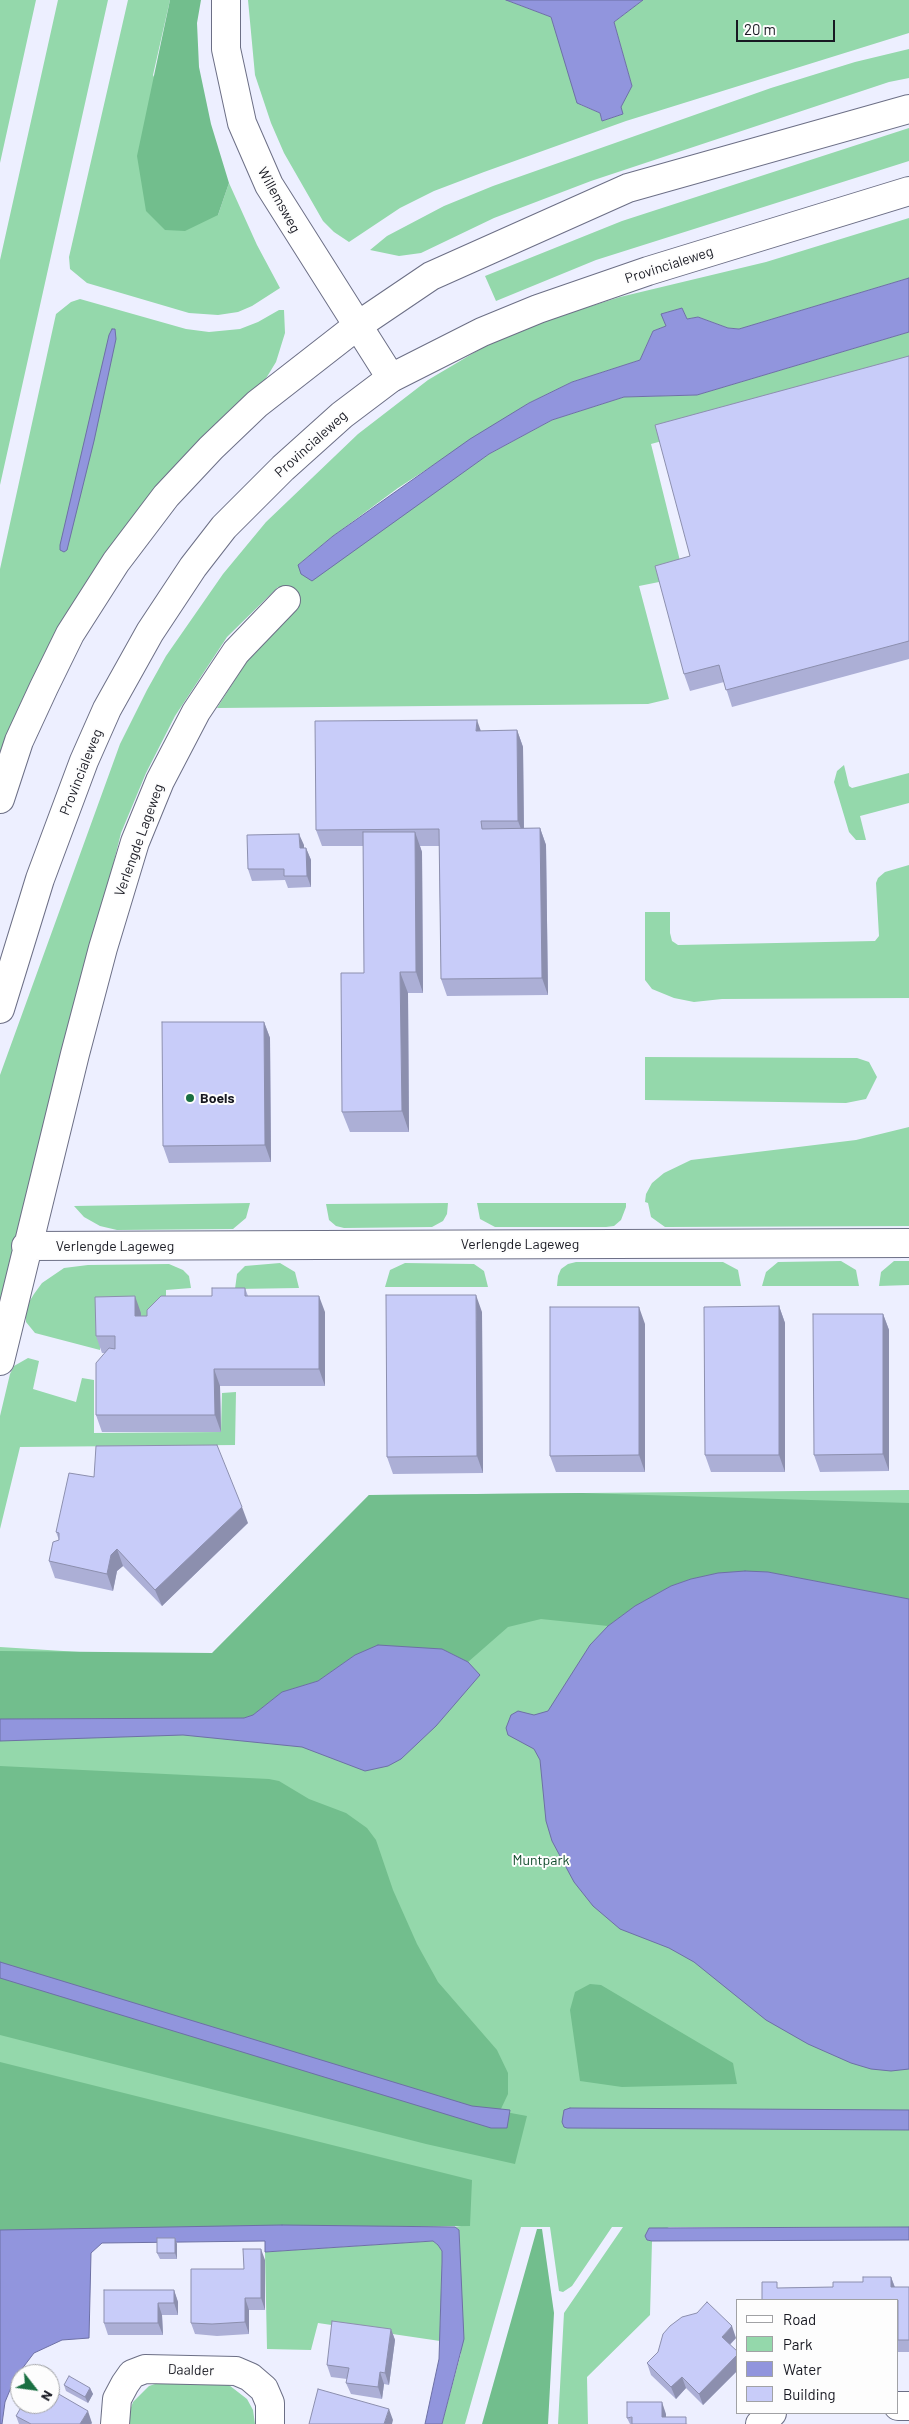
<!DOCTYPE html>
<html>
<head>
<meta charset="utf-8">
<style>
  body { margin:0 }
  #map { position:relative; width:909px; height:2424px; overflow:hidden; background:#edefff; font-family:Barlow,sans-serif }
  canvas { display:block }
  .legend { position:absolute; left:736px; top:2299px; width:162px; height:115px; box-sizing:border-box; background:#fdfdfd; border:1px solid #a1a2a5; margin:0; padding:6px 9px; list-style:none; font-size:15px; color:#181922 }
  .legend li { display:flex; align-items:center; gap:10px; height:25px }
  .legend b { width:25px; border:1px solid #a1a2a5 }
  .north { position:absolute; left:10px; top:2364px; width:50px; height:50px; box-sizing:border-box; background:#fdfdfd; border:1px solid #a1a2a5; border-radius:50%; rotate:120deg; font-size:14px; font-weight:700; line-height:20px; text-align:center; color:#181922 }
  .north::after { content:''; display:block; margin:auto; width:18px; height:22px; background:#1a7042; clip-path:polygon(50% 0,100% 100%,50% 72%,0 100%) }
  .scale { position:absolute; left:736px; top:20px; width:99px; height:22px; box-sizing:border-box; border:2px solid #181922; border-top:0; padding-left:6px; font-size:15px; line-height:18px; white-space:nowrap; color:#181922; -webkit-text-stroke:4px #fdfdfd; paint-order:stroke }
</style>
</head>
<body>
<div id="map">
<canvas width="909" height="2424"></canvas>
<ul class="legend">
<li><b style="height:6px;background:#fff"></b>Road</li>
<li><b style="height:14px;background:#94d8ab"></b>Park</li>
<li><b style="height:14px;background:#9195dd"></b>Water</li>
<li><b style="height:14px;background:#c8ccf9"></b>Building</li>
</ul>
<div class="north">N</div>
<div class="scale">20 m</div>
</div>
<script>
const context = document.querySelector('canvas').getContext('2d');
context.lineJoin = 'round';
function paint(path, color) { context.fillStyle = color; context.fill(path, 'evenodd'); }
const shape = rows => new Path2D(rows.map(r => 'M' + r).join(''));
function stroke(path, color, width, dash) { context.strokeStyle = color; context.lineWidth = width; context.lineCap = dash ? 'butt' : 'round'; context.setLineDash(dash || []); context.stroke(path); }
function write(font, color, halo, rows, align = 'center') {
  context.font = font + ' Barlow,sans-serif'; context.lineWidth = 4; context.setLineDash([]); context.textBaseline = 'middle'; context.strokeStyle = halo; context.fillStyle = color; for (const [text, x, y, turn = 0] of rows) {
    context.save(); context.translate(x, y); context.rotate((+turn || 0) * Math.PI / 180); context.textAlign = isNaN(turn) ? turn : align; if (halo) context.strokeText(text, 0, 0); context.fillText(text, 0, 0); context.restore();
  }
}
paint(shape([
  [0,0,36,0,0,163],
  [58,0,108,0,0,485,0,260],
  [128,0,170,0,153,75,218,215,229,183,257,245,280,288,252,306,238,312,218,315,189,313,87,283,70,269,69,257],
  [248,0,506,0,551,17,581,105,600,113,602,121,623,114,620,107,632,86,614,22,643,0,909,0,909,33,626,121,484,172,434,191,400,208,349,242,334,232,323,221,284,153,271,123,255,75],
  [909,49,909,78,889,82,591,181,494,218,421,253,399,256,370,250,387,236,444,206,493,186,771,88,855,62],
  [909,128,909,161,596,260,496,301,485,276,622,221],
  [909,218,909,278,739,329,728,328,698,317,687,319,682,308,662,314,666,326,653,331,640,360,572,382,529,403,398,488,333,536,298,565,435,491,489,454,552,420,624,397,697,395,909,332,909,374,651,444,684,577,639,586,669,699,648,704,217,708,247,661,298,603,290,594,278,587,227,637,175,716,146,773,121,833,0,1316,0,1075,120,744,147,690,166,656,223,574,266,522,358,434,428,380,482,348,534,324,620,297,766,262],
  [80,299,186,329,209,332,240,329,258,322,279,310,284,310,285,333,276,362,265,380,194,446,146,501,0,769,0,569,56,314,71,302],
  [844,765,849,786,852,788,909,773,909,803,860,816,866,840,856,840,849,832,834,782,837,771],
  [909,865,909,998,722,999,694,1002,674,998,652,989,645,980,645,912,670,912,670,933,672,941,678,945,875,941,879,936,876,883,878,878,885,872],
  [645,1057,857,1058,869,1062,877,1077,866,1099,846,1103,645,1100],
  [909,1127,909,1226,665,1227,651,1217,648,1203,645,1202,646,1194,652,1183,664,1173,691,1160,856,1140],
  [250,1203,246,1218,233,1229,117,1230,100,1226,84,1217,74,1206],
  [448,1203,447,1214,443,1221,432,1227,344,1228,336,1226,329,1220,326,1204],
  [477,1203,626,1203,626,1207,621,1220,614,1226,606,1227,495,1227,480,1219],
  [841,1261,856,1270,859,1286,762,1286,766,1272,778,1262],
  [894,1261,909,1261,909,1285,879,1286,881,1272],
  [576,1262,723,1262,738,1270,741,1286,557,1286,558,1276,561,1269,568,1264],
  [280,1263,295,1272,299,1288,235,1289,237,1274,245,1266],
  [405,1263,474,1264,484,1271,488,1287,385,1287,390,1270],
  [169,1264,183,1270,189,1276,191,1288,166,1290,166,1309,153,1320,101,1314,100,1350,35,1333,26,1322,26,1307,34,1294,42,1283,64,1268,88,1265],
  [28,1358,39,1361,33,1389,76,1402,82,1378,94,1380,94,1433,221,1432,222,1393,236,1392,235,1445,20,1447,0,1529,0,1416,10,1374,14,1366],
  [909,1490,909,2227,669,2227,647,2240,652,2241,650,2315,587,2377,588,2424,558,2424,564,2313,623,2227,612,2227,572,2286,563,2292,559,2291,550,2227,521,2227,465,2424,442,2424,461,2353,459,2230,455,2227,461,2226,0,2222,0,1647,206,1660,369,1495],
  [433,2241,438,2245,442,2251,442,2262,440,2341,318,2323,311,2350,267,2349,265,2252],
  [225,2382,247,2399,253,2410,255,2424,125,2424,133,2402,149,2386,158,2383]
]), '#94d8ab');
paint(shape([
  [170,0,201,0,197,23,199,67,211,124,229,183,218,215,185,231,165,230,146,211,137,156],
  [582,1493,909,1503,909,1599,768,1572,718,1573,691,1579,671,1586,635,1606,608,1626,541,1619,508,1627,468,1662,442,1649,355,1655,318,1681,282,1692,253,1715,244,1718,0,1719,0,1651,212,1653,369,1495],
  [0,1766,269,1779,279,1781,309,1799,346,1813,367,1828,376,1840,393,1890,417,1944,438,1982,497,2050,508,2073,508,2094,500,2111,527,2116,515,2164,426,2144,0,2035],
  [590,1984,601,1985,733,2063,737,2084,622,2087,580,2081,570,2010,575,1992],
  [0,2062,472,2180,470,2226,0,2231],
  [537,2229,542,2229,554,2313,548,2424,482,2424]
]), '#72be8d');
const water = shape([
  [506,0,643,0,614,22,632,86,621,107,623,114,602,121,600,113,577,103,551,17,506,0],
  [909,278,909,332,697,395,624,397,552,420,489,454,312,581,301,574,298,565,333,536,470,439,529,403,572,382,640,360,653,331,666,326,661,314,682,308,687,319,698,317,728,328,739,329,909,278],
  [112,329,115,329,116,339,94,441,67,550,64,552,60,550,60,545,109,335,112,329],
  [745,1571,768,1572,909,1599,909,2069,891,2071,871,2069,851,2063,808,2044,766,2020,694,1962,669,1948,620,1929,593,1906,574,1882,552,1841,546,1821,540,1760,534,1749,508,1735,506,1728,511,1715,518,1711,534,1715,548,1711,590,1645,608,1626,635,1606,671,1586,691,1579,718,1573,745,1571],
  [378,1645,442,1649,468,1662,480,1675,436,1726,401,1759,388,1766,365,1771,302,1747,183,1735,0,1741,0,1719,244,1718,253,1715,282,1692,318,1681,355,1655,378,1645],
  [0,1962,472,2106,510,2110,507,2128,491,2128,0,1978,0,1962],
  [570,2108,909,2110,909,2130,567,2128,564,2127,562,2122,564,2110,570,2108],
  [282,2225,455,2227,459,2230,464,2339,442,2424,425,2424,439,2359,442,2262,442,2251,438,2245,433,2241,265,2252,265,2241,102,2243,91,2253,89,2338,62,2340,34,2353,15,2378,5,2402,2,2424,0,2424,0,2230,282,2225],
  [909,2227,909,2240,652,2241,647,2240,645,2236,649,2228,909,2227]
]);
paint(water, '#9195dd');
stroke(water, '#6d70a5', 1);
const minor = shape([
  [26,1246,909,1243],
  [0,1361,75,1054,103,948,135,842,160,781,196,712,236,652,286,600],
  [898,2406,909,2406],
  [115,2424,117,2399,125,2384,132,2374,145,2369,236,2371,250,2377,264,2389,270,2403,270,2424],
  [760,2424,772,2413]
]);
const tertiary = shape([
  [226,0,226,49,242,123,269,185,391,378]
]);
const secondary = shape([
  [0,799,19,741,44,687,70,634,116,562,166,496,211,448,257,404,357,326,431,276,628,188,909,109],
  [0,1009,40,879,84,761,107,709,150,632,193,567,224,527,283,468,342,415,391,378,482,332,538,309,648,271,909,191]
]);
stroke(minor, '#6c6f86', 30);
stroke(tertiary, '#6c6f86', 30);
stroke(secondary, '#6c6f86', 30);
stroke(minor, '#fff', 28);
stroke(tertiary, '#fff', 28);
stroke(secondary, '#fff', 28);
paint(shape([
  [909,356,909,659,732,707,724,682,690,691,684,674,690,556],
  [517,730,523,747,524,828,540,828,546,845,548,995,447,996,441,979,439,846,420,846,422,852,423,993,408,993,409,1132,350,1132,342,1112,364,973,363,846,322,846,316,830,480,731],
  [304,845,304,848,306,848,311,860,311,887,288,888,285,880,252,881,248,869],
  [264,1022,270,1038,271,1162,169,1163,163,1146],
  [245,1288,248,1296,325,1312,325,1386,220,1386,221,1432,102,1432,96,1415,105,1353,102,1353,96,1336,141,1313,141,1316,147,1316,212,1296],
  [779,1306,785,1323,785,1472,711,1472,705,1455],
  [482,1312,483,1473,393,1474,387,1457],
  [883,1314,889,1330,889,1471,820,1472,814,1455],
  [645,1324,645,1472,556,1472,550,1456],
  [248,1523,162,1606,123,1566,117,1571,113,1591,55,1578,49,1561,59,1540,56,1532],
  [175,2238,177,2244,177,2259,160,2259,157,2253],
  [265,2260,265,2310,249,2310,249,2334,217,2336,195,2334,191,2323,244,2269],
  [891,2277,895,2287,909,2287,909,2352,898,2352,898,2300,779,2288,833,2287],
  [174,2290,178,2302,178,2315,162,2315,163,2335,108,2335,104,2323],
  [391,2329,395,2340,389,2385,384,2384,382,2399,351,2394,346,2383,347,2379,331,2377,327,2365],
  [736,2338,730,2345,738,2352,738,2370,703,2405,686,2388,676,2399,651,2375,647,2363],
  [64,2385,90,2388,93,2394,88,2403,66,2391],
  [666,2414,666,2417,688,2424,630,2424,627,2418],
  [16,2416,92,2423,91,2424,19,2424]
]), '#acafd6');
paint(shape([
  [477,720,483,737,476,731],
  [517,730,523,747,524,837,518,821],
  [540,828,546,845,548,995,542,978],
  [415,832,422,852,423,993,416,972],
  [299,834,304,845,304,859,300,848],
  [306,848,311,860,311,887,307,876],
  [400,972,408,993,409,1132,402,1111],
  [264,1022,270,1038,271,1162,265,1145],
  [476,1295,482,1312,483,1473,477,1456],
  [135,1296,141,1313,141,1333,135,1316],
  [319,1296,325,1312,325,1386,319,1369],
  [779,1306,785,1323,785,1472,779,1455],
  [639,1307,645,1324,645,1472,639,1455],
  [883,1314,889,1330,889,1471,883,1454],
  [214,1369,220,1386,221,1432,215,1415],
  [242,1507,248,1523,162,1606,155,1590],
  [117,1549,123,1566,117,1571,113,1591,107,1574,111,1555],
  [175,2238,177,2244,177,2259,175,2253],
  [261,2249,265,2260,265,2310,261,2298],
  [891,2277,895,2288,891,2287],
  [174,2290,178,2302,178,2315,174,2303],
  [245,2298,249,2310,249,2334,245,2322],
  [158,2303,162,2315,163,2335,158,2323],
  [732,2326,736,2338,726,2348,722,2337],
  [391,2329,395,2340,389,2385,385,2373],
  [738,2354,738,2370,703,2405,699,2394],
  [380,2372,384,2384,382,2399,378,2387],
  [682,2377,686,2388,676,2399,671,2387],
  [90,2388,93,2394,88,2403,85,2397],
  [662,2402,666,2414,666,2424,662,2417],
  [389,2409,393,2420,392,2424,384,2424],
  [88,2411,92,2423,91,2424,80,2424]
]), '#8c8fae');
const building = shape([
  [909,356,909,641,726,690,719,665,684,674,655,566,690,556,655,425,909,356],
  [477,720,476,731,517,730,518,821,481,821,482,829,540,828,542,978,441,979,439,829,316,830,315,721,477,720],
  [363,832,415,832,416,972,400,972,402,1111,342,1112,341,973,364,973,363,832],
  [299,834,300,848,306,848,307,876,284,876,284,869,248,869,247,835,299,834],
  [162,1022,264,1022,265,1145,163,1146,162,1022],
  [212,1288,245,1288,245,1296,319,1296,319,1369,214,1369,215,1415,96,1415,96,1363,109,1348,115,1349,115,1336,96,1336,95,1297,135,1296,135,1316,147,1316,147,1310,161,1296,212,1296,212,1288],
  [386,1295,476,1295,477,1456,387,1457,386,1295],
  [779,1306,779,1455,705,1455,704,1307,779,1306],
  [550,1307,639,1307,639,1455,550,1456,550,1307],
  [813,1314,883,1314,883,1454,814,1455,813,1314],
  [217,1445,242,1507,155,1590,117,1549,111,1555,107,1574,49,1561,53,1542,59,1540,59,1533,56,1532,69,1473,94,1477,96,1446,217,1445],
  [157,2238,175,2238,175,2253,157,2253,157,2238],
  [243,2249,261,2249,261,2298,245,2298,245,2322,212,2324,191,2323,191,2269,244,2269,243,2249],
  [863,2277,891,2277,891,2287,909,2287,909,2340,898,2340,898,2300,762,2300,762,2282,777,2282,777,2288,833,2287,833,2282,863,2282,863,2277],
  [104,2290,174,2290,174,2303,158,2303,158,2323,104,2323,104,2290],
  [707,2302,732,2326,722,2337,738,2352,738,2354,699,2394,682,2377,671,2387,647,2363,658,2352,663,2334,670,2326,682,2317,697,2313,707,2302],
  [332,2321,391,2329,385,2373,380,2372,378,2387,346,2383,349,2368,327,2365,332,2321],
  [69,2376,90,2388,85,2397,64,2385,69,2376],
  [50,2389,88,2411,80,2424,31,2424,16,2416,23,2404,50,2404,50,2389],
  [318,2389,389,2409,384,2424,309,2424,318,2389],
  [627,2402,662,2402,662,2417,686,2417,686,2424,632,2424,632,2417,627,2418,627,2402]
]);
paint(building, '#c8ccf9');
stroke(building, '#8c8fae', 1);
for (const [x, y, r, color] of [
  [190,1098,5,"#1a7042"]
]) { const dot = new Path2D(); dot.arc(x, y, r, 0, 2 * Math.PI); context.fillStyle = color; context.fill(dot); stroke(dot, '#fdfdfd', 2); }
write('14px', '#181922', '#fdfdfd', [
  ["Willemsweg",279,200,61],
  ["Provincialeweg",669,265,-18],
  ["Provincialeweg",311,444,-42],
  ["Provincialeweg",81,772,-68],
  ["Verlengde Lageweg",139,840,-70],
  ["Verlengde Lageweg",520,1244],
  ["Verlengde Lageweg",115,1246],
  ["Daalder",191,2370,2]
]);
write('bold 14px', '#181922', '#fdfdfd', [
  ["Boels",200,1098]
], 'left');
write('14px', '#114c2c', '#fdfdfd', [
  ["Muntpark",541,1860]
]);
</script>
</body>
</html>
